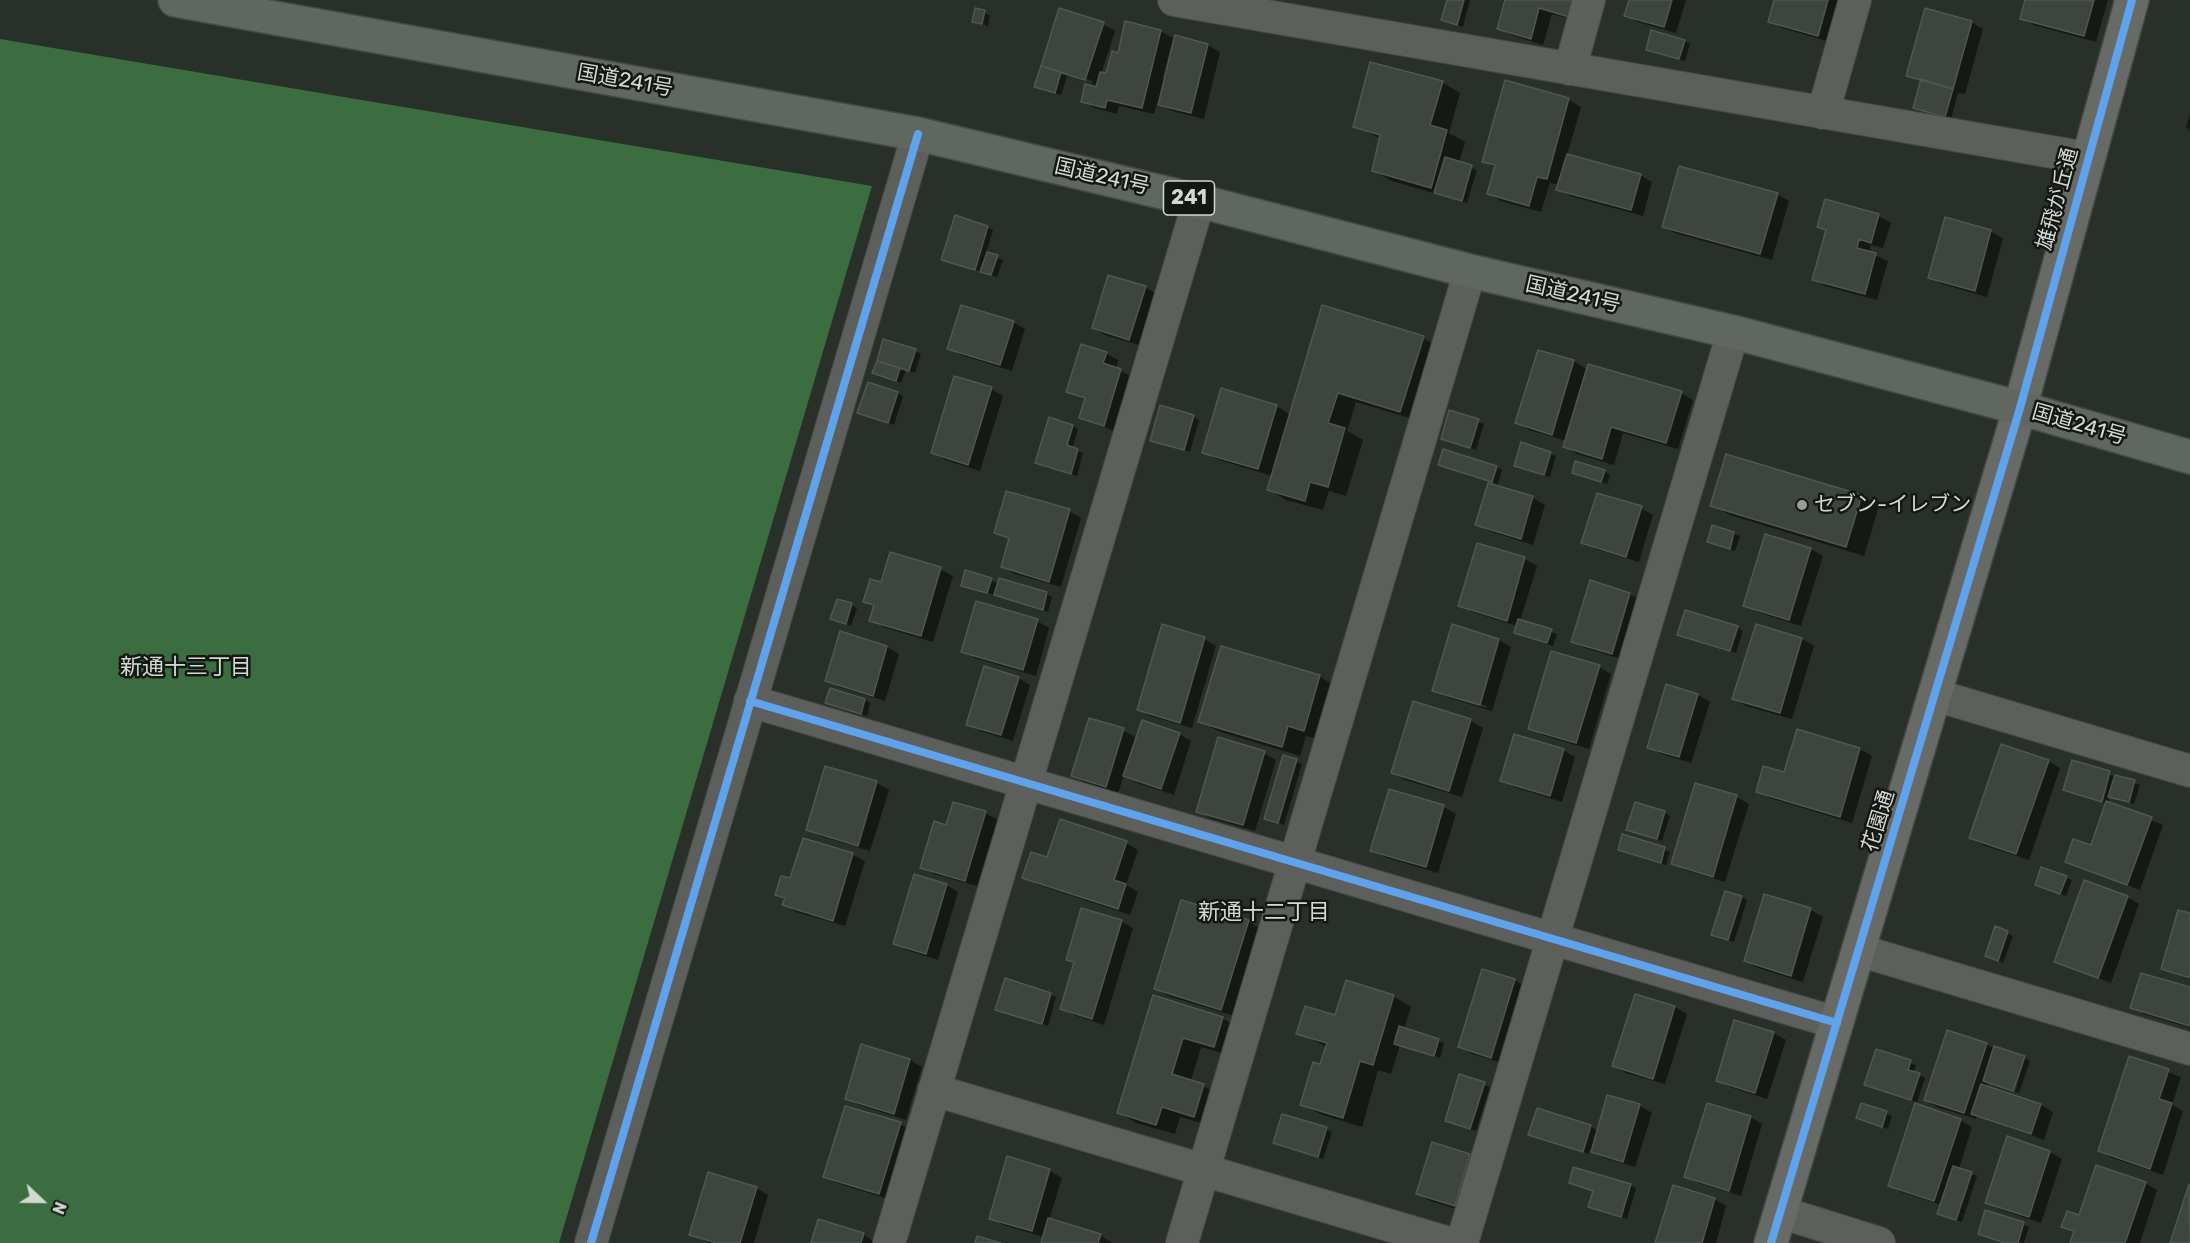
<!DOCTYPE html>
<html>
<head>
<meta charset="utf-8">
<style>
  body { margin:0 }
  #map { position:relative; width:2190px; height:1243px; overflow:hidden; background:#292f29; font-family:Rubik,sans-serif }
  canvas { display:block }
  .north { position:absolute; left:12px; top:1171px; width:60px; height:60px; -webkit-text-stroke:4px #131813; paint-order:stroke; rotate:112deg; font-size:16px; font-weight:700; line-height:24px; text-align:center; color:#d1d9d1 }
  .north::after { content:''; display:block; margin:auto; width:21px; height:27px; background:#d1d9d1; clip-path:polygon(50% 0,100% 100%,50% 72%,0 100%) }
</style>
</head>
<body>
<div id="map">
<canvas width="2190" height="1243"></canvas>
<div class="north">N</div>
</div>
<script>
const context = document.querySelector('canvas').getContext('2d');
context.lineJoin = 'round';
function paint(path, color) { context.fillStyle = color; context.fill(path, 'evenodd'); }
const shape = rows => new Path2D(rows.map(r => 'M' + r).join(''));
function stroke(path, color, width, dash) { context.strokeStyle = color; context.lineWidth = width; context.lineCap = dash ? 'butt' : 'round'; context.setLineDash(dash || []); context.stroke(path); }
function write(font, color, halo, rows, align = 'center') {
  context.font = font + ' Rubik,"Noto Sans JP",sans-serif'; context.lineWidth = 5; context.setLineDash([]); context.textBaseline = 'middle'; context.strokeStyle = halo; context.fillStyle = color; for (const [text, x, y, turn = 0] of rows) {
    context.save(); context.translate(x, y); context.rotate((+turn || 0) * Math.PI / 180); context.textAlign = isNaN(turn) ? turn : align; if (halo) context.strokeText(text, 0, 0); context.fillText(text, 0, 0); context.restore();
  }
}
paint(shape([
  [0,39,872,186,559,1243,0,1243]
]), '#3c6d41');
paint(shape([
  [1449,0,1470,0,1463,27,1443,20],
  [1502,0,1587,0,1581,22,1552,14,1543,45,1511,35,1499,28,1506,2],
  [1630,0,1686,0,1676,33,1638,22,1626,15],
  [1775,0,1842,0,1830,42,1782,28,1770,21],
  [2027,0,2108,0,2096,42,2034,25,2022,18],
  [976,10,990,15,988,26,973,21],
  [1060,10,1103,24,1115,31,1101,74,1107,75,1113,53,1119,55,1126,23,1160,31,1173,38,1163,77,1166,78,1176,37,1208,45,1220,52,1204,119,1172,111,1157,103,1154,114,1119,106,1117,114,1094,108,1082,101,1086,86,1098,89,1099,86,1067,76,1061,95,1036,86],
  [1057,70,1093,81,1092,84,1061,74],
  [1971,22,1983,29,1965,94,1958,93,1951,119,1915,107,1922,82,1908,75],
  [1685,41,1690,44,1685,61,1647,49],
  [1442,82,1460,93,1449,133,1465,142,1459,163,1477,170,1467,203,1392,181,1374,171,1381,139,1355,126],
  [1506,82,1569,100,1581,107,1567,155,1640,175,1652,182,1643,216,1570,196,1558,189,1559,185,1550,183,1541,212,1501,201,1489,194,1495,168,1484,161],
  [2190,114,2190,130,2186,127],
  [1777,194,1789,201,1772,260,1675,233,1663,226],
  [1878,216,1891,223,1883,248,1871,245,1869,253,1888,261,1877,300,1825,286,1813,279,1827,232,1819,227],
  [1946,219,1991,232,2003,238,1987,297,1942,284,1930,277],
  [987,227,993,230,986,253,1003,260,997,277,943,259],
  [1145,287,1157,294,1142,346,1105,335,1093,328],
  [1013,322,1025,329,1012,371,961,355,949,348],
  [1423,338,1441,348,1419,421,1356,402,1347,431,1363,440,1346,496,1329,491,1323,510,1286,500,1268,489,1272,476,1216,459,1204,452,1276,406,1291,415],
  [915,351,921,354,915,373,906,370,901,383,874,373],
  [1539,351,1574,361,1588,370,1681,393,1693,400,1678,449,1623,433,1614,465,1577,454,1565,447,1567,441,1529,430,1517,423],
  [1106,353,1118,360,1116,369,1133,377,1116,432,1081,417,1086,400,1068,392],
  [991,389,1003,396,980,471,945,460,933,453],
  [898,393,903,396,894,425,859,413],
  [1450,412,1484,424,1476,450,1443,438],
  [1193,416,1199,420,1190,452,1152,440],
  [1073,426,1078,429,1072,449,1083,453,1077,476,1037,462],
  [1522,444,1556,456,1550,477,1516,466],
  [1440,465,1496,467,1502,470,1498,484],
  [1604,471,1610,475,1607,484,1574,473],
  [1489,485,1533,498,1545,505,1533,545,1489,531,1477,524],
  [1861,496,1879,506,1864,556,1730,515,1712,505],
  [1641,508,1653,515,1639,562,1595,549,1583,542],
  [1069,511,1081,518,1061,587,1015,574,1002,567,1010,540,996,532],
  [1713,527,1740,536,1735,551,1709,541],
  [1478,545,1525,559,1537,566,1520,621,1557,634,1553,646,1521,636,1516,632,1517,626,1472,612,1460,605],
  [1811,549,1823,556,1801,626,1757,612,1745,605],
  [940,569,953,576,933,642,883,627,871,620,875,607,865,601,882,584],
  [991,580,999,584,1000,580,1047,594,1052,597,1048,612,963,585],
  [1591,582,1630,594,1642,601,1624,660,1585,648,1573,641],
  [851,605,857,608,851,626,832,619],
  [1037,621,1049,628,1036,676,975,658,963,651],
  [1453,626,1499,640,1511,647,1492,711,1446,697,1434,690],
  [1445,693,1487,706,1486,708,1445,696],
  [1757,626,1802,639,1814,646,1792,719,1746,706,1734,699],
  [1737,627,1743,631,1736,653,1678,634],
  [841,633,887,647,899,654,885,701,839,687,827,680],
  [1204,639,1216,646,1192,728,1150,716,1138,709],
  [1222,648,1320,677,1338,687,1322,740,1306,736,1300,756,1218,731,1200,721],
  [1599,667,1611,674,1589,749,1542,735,1530,728],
  [1018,678,1030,685,1013,741,980,731,968,724],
  [1698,695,1710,702,1691,763,1661,754,1649,747],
  [865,700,870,703,867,716,827,702],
  [1471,721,1483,728,1462,797,1405,780,1393,773],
  [1123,730,1137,738,1179,734,1191,741,1174,795,1137,783,1124,775,1118,793,1084,782,1072,775],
  [1798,731,1860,749,1872,756,1852,823,1770,798,1758,791,1785,774],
  [1563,750,1575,757,1562,802,1514,787,1502,780],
  [1264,753,1276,760,1255,831,1210,818,1198,811],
  [1284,757,1302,764,1284,825,1265,818],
  [2048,761,2060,768,2029,860,1983,845,1971,838],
  [2073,762,2140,785,2134,804,2110,796,2108,803,2163,825,2140,890,2067,861,2091,847,2107,804,2065,790],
  [826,768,877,783,889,790,870,851,820,836,808,829],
  [1696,785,1737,797,1749,804,1725,882,1685,870,1673,863],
  [1390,791,1444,807,1456,814,1438,873,1384,857,1372,850],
  [1664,812,1670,816,1662,841,1628,829],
  [985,813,998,820,977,886,934,874,922,867,947,827],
  [1623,836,1670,852,1666,865,1626,852],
  [804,840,853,855,865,861,845,926,796,912,784,905,786,900,777,894,791,880],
  [1126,843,1138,850,1126,885,1138,892,1130,915,1036,884,1024,877,1048,859],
  [2066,877,2072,880,2066,896,2042,887],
  [946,885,958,892,938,960,907,950,895,943],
  [1765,896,1811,910,1823,917,1803,982,1758,968,1745,961],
  [1741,897,1747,900,1734,942,1718,937],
  [2127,897,2139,904,2111,983,2056,961],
  [1182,901,1249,922,1261,929,1234,1016,1168,996,1156,989],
  [2190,915,2190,980,2162,968],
  [1121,921,1133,928,1104,1025,1074,1015,1061,1008,1075,963,1068,959],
  [1996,928,2013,936,2003,963,1986,956],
  [1006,980,1056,997,1048,1026,997,1009],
  [1514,980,1526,987,1503,1063,1472,1054,1460,1047],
  [2190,989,2190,1028,2144,1014,2132,1007],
  [1393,996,1411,1007,1404,1029,1444,1043,1440,1058,1400,1045,1391,1074,1378,1070,1362,1127,1320,1114,1302,1104,1321,1066,1327,1047,1298,1033],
  [1154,997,1222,1018,1240,1028,1232,1056,1201,1047,1191,1081,1222,1095,1212,1126,1180,1117,1175,1134,1136,1123,1118,1112],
  [1675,1007,1687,1014,1665,1084,1626,1073,1614,1066],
  [1948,1032,2023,1057,2012,1091,1988,1082,1987,1088,2041,1105,2053,1112,2044,1140,1977,1116,1976,1119,1937,1107,1925,1100],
  [1774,1033,1786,1040,1767,1099,1730,1087,1718,1080],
  [1877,1051,1916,1065,1914,1073,1925,1078,1917,1102,1871,1087],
  [2130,1057,2181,1077,2172,1105,2183,1111,2163,1175,2112,1158,2099,1151],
  [2025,1058,2030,1061,2019,1093,2015,1092],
  [910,1060,922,1067,906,1120,859,1105,847,1098],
  [1460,1076,1490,1087,1476,1131,1447,1121],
  [1608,1097,1640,1106,1652,1113,1635,1167,1604,1158,1590,1150,1588,1154,1530,1135,1590,1126,1598,1131],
  [1862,1104,1892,1116,1888,1129,1858,1118],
  [1750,1117,1762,1124,1741,1196,1698,1183,1686,1176],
  [1960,1120,1972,1127,1959,1169,1977,1176,1962,1222,1939,1214,1942,1205,1901,1192,1889,1185],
  [900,1124,912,1131,891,1200,837,1183,825,1176],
  [1326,1129,1332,1132,1323,1159,1275,1143],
  [2008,1138,2050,1152,2062,1159,2041,1223,1999,1209,1987,1202],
  [1433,1144,1470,1155,1482,1162,1467,1212,1430,1201,1418,1194],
  [1008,1158,1050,1171,1062,1178,1049,1220,1100,1235,1112,1243,1042,1243,1044,1237,1003,1225,991,1218],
  [1570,1183,1630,1185,1636,1188,1627,1219,1590,1207,1595,1192],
  [2145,1183,2157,1190,2140,1243,2072,1243,2075,1233,2063,1226],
  [2190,1186,2190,1243,2171,1243],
  [756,1188,768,1195,754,1243,710,1243,691,1234],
  [1714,1199,1726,1206,1716,1243,1657,1243],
  [1986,1212,2029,1227,2024,1243,2005,1243,1979,1233],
  [863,1234,875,1243,812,1243]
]), '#0007');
const building = shape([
  [1447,0,1464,0,1457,25,1441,20,1447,0],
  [1505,0,1573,0,1569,17,1539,8,1531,39,1497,29,1505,0],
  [1629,0,1672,0,1664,27,1624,16,1629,0],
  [1774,0,1828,0,1818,36,1768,22,1774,0],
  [2025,0,2094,0,2084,36,2020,19,2025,0],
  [975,8,985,10,982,24,972,22,975,8],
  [1059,8,1104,22,1085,80,1041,66,1059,8],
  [1925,8,1972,21,1953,89,1906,76,1925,8],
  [1125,21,1161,30,1142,108,1107,100,1105,108,1081,102,1085,84,1096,87,1100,72,1106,73,1112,51,1118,53,1125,21],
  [1651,30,1685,40,1679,59,1646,50,1651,30],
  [1175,35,1208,44,1191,113,1158,105,1175,35],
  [1370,62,1443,81,1430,125,1447,130,1431,188,1372,171,1380,135,1353,127,1370,62],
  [1041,66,1061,72,1055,93,1034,87,1041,66],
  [1921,79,1953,89,1945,117,1913,108,1921,79],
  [1505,80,1569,98,1547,179,1537,177,1529,206,1487,194,1495,165,1482,162,1505,80],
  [1567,154,1641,174,1631,210,1556,190,1567,154],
  [1445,157,1472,165,1462,201,1434,193,1445,157],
  [1679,166,1778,193,1760,254,1662,227,1679,166],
  [1825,199,1879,214,1871,243,1859,239,1857,248,1876,253,1865,294,1812,280,1826,230,1817,227,1825,199],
  [955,215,988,226,975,270,941,260,955,215],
  [1945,217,1991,230,1975,291,1928,278,1945,217],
  [987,252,998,255,991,275,980,272,987,252],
  [1108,275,1146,286,1129,340,1092,328,1108,275],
  [961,305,1014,321,1000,365,947,349,961,305],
  [1322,305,1424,336,1400,412,1338,393,1328,423,1345,428,1328,487,1310,482,1305,501,1267,490,1322,305],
  [883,339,916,349,909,371,877,361,883,339],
  [1081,344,1107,352,1103,363,1121,369,1104,426,1079,418,1085,398,1066,392,1081,344],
  [1538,350,1574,360,1552,435,1515,423,1538,350],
  [877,361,900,368,896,381,872,373,877,361],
  [1588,364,1682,391,1666,443,1611,427,1602,459,1563,447,1588,364],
  [954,376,992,387,968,465,931,453,954,376],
  [868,382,898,392,888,423,857,413,868,382],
  [1221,388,1277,405,1258,469,1202,453,1221,388],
  [1160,405,1194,415,1184,450,1150,441,1160,405],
  [1449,410,1479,419,1470,448,1441,439,1449,410],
  [1049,417,1073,425,1067,445,1078,449,1071,474,1035,463,1049,417],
  [1521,442,1551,452,1544,475,1514,466,1521,442],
  [1443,449,1497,466,1492,482,1438,465,1443,449],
  [1726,454,1862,495,1846,547,1710,506,1726,454],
  [1575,461,1605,470,1601,482,1572,473,1575,461],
  [1488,483,1533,496,1521,539,1475,525,1488,483],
  [1006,491,1070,509,1049,582,1001,567,1009,538,994,533,1006,491],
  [1597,493,1642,506,1626,557,1581,543,1597,493],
  [1712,525,1734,532,1730,549,1707,542,1712,525],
  [1765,534,1811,548,1789,620,1743,606,1765,534],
  [1477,543,1525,557,1507,621,1458,606,1477,543],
  [890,552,941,567,921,636,869,621,874,605,863,602,870,579,881,582,890,552],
  [965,570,992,578,987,593,961,586,965,570],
  [999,578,1047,592,1043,610,994,595,999,578],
  [1590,580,1630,593,1612,654,1571,642,1590,580],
  [837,599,852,603,846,624,830,619,837,599],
  [976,601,1038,619,1023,670,961,652,976,601],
  [1685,610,1738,626,1730,651,1677,635,1685,610],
  [1518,619,1552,629,1547,643,1514,633,1518,619],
  [1162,624,1205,637,1180,723,1137,710,1162,624],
  [1452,624,1499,639,1480,705,1432,691,1452,624],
  [1756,624,1802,638,1780,713,1732,699,1756,624],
  [840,631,887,646,873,696,825,681,840,631],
  [1221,646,1320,675,1304,731,1288,726,1282,747,1198,722,1221,646],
  [1551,651,1600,665,1576,743,1528,729,1551,651],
  [984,666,1019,677,1001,735,966,725,984,666],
  [1666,684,1698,694,1679,757,1647,748,1666,684],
  [830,688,865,699,861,714,825,703,830,688],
  [1413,701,1471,719,1449,791,1391,773,1413,701],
  [1089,718,1124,728,1106,787,1071,776,1089,718],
  [1142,720,1180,733,1161,789,1123,776,1142,720],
  [1797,729,1860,748,1840,817,1756,792,1763,766,1784,772,1797,729],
  [1514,734,1564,749,1550,796,1500,781,1514,734],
  [1218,737,1265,751,1243,825,1196,812,1218,737],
  [2001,744,2049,760,2016,854,1969,838,2001,744],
  [1283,755,1297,759,1278,823,1264,819,1283,755],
  [2072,760,2110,771,2102,802,2063,790,2072,760],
  [825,766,877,781,858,846,806,830,825,766],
  [2115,775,2135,780,2129,802,2108,797,2115,775],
  [1695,783,1737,795,1713,877,1671,864,1695,783],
  [1389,789,1444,805,1426,867,1370,851,1389,789],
  [2106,801,2152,817,2127,885,2065,862,2073,839,2091,845,2106,801],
  [953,802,986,811,965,881,920,868,934,821,946,825,953,802],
  [1635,802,1665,811,1657,839,1626,830,1635,802],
  [1060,819,1127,841,1114,880,1126,884,1118,909,1022,878,1031,852,1047,857,1060,819],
  [1622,834,1665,847,1661,863,1618,850,1622,834],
  [803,838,853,853,833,921,782,905,785,898,775,895,781,876,790,878,803,838],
  [2041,867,2067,876,2060,894,2035,885,2041,867],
  [914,874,947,884,926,954,893,944,914,874],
  [2084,880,2128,896,2098,978,2054,962,2084,880],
  [1725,891,1742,896,1728,940,1711,935,1725,891],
  [1764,894,1811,908,1791,976,1744,961,1764,894],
  [1181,900,1249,920,1221,1010,1154,989,1181,900],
  [1081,908,1122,920,1092,1019,1060,1009,1074,962,1066,960,1081,908],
  [2178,910,2190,913,2190,978,2161,969,2178,910],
  [1995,926,2008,931,1998,961,1985,956,1995,926],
  [1482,969,1515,979,1491,1058,1458,1047,1482,969],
  [2141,973,2190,987,2190,1026,2130,1008,2141,973],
  [1005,978,1051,993,1042,1024,995,1010,1005,978],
  [1346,980,1394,995,1373,1065,1360,1061,1343,1118,1300,1105,1313,1062,1320,1064,1327,1043,1296,1034,1305,1006,1335,1015,1346,980],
  [1635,994,1675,1006,1653,1079,1612,1066,1635,994],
  [1153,995,1223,1017,1214,1047,1183,1038,1172,1074,1204,1084,1194,1117,1162,1107,1156,1125,1117,1113,1153,995],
  [1734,1020,1774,1032,1755,1093,1716,1081,1734,1020],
  [1399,1026,1439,1039,1434,1056,1394,1044,1399,1026],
  [1947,1030,1987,1043,1964,1113,1924,1100,1947,1030],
  [861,1044,910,1059,894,1114,845,1099,861,1044],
  [1994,1046,2025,1056,2013,1091,1983,1081,1994,1046],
  [1876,1049,1911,1060,1908,1070,1920,1073,1911,1100,1864,1085,1876,1049],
  [2129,1056,2169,1069,2159,1099,2172,1103,2150,1169,2098,1151,2129,1056],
  [1459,1074,1485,1082,1470,1129,1445,1121,1459,1074],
  [1981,1084,2041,1104,2031,1134,1971,1114,1981,1084],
  [1607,1095,1640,1104,1623,1162,1591,1152,1607,1095],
  [1707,1103,1751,1116,1729,1191,1684,1177,1707,1103],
  [1861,1103,1887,1111,1882,1127,1856,1118,1861,1103],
  [1915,1103,1961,1119,1934,1201,1888,1186,1915,1103],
  [845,1106,901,1122,879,1194,823,1177,845,1106],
  [1537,1108,1591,1125,1583,1152,1528,1135,1537,1108],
  [1282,1114,1327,1127,1318,1157,1273,1143,1282,1114],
  [2007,1136,2050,1151,2029,1217,1985,1203,2007,1136],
  [1432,1142,1470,1154,1455,1206,1416,1194,1432,1142],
  [1007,1156,1050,1169,1032,1231,989,1219,1007,1156],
  [2096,1165,2146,1182,2125,1243,2070,1243,2074,1231,2061,1227,2067,1211,2079,1215,2096,1165],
  [1953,1166,1972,1172,1956,1220,1937,1214,1953,1166],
  [1573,1167,1631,1184,1621,1217,1588,1207,1593,1191,1569,1183,1573,1167],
  [708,1172,757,1187,740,1243,717,1243,689,1235,708,1172],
  [2189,1184,2190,1243,2170,1243,2189,1184],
  [1673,1185,1715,1198,1702,1243,1655,1243,1673,1185],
  [1985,1210,2024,1222,2018,1243,2005,1243,1978,1234,1985,1210],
  [1048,1218,1101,1234,1098,1243,1041,1243,1048,1218],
  [818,1219,864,1233,861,1243,811,1243,818,1219],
  [977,1236,1001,1243,975,1243,977,1236]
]);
paint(building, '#3e443e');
stroke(building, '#505650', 1.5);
const street = shape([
  [1174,0,2087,158],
  [1570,69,1589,0],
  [1823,113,1855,0],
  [1935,695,2190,771],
  [750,701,1837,1023],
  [1858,950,2190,1049],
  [934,1090,1449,1243],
  [1780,1212,1879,1243],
  [591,1243,918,134],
  [889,1243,1199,201],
  [1182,1243,1470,271],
  [1462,1243,1733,332]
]);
const secondary = shape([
  [1771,1243,2020,408,2132,0]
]);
const highway = shape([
  [175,0,918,134,1199,201,1470,271,1733,332,2020,408,2190,457]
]);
stroke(street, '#454945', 34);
stroke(secondary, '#454945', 36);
stroke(highway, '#454945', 36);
stroke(street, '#5d5f5d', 32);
stroke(secondary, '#686a68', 33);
stroke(highway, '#606660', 33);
stroke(shape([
  [750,701,1837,1023],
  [591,1243,918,134],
  [1771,1243,2020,408,2132,0]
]), '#60a3ed', 8);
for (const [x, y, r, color] of [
  [1802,505,6,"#969e96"]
]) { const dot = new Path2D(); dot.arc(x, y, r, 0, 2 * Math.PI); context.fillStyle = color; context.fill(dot); stroke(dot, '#131813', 2); }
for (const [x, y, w] of [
  [1189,198,51]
]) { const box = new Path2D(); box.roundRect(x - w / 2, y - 17, w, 34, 4.5); context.fillStyle = '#131813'; context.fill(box); stroke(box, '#d1d9d1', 1.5); }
write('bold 20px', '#d1d9d1', null, [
  ["241",1189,198]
]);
write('21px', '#d1d9d1', '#131813', [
  ["国道241号",625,81,10],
  ["国道241号",1102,177,13],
  ["雄飛が丘通",2058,199,-75],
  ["国道241号",1573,295,13],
  ["国道241号",2079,425,16],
  ["花園通",1879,821,-73]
]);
write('21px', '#d1d9d1', '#131813', [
  ["セブン-イレブン",1814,505]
], 'left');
write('22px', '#d1d9d1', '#131813', [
  ["新通十三丁目",186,668],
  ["新通十二丁目",1264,913]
]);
</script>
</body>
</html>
